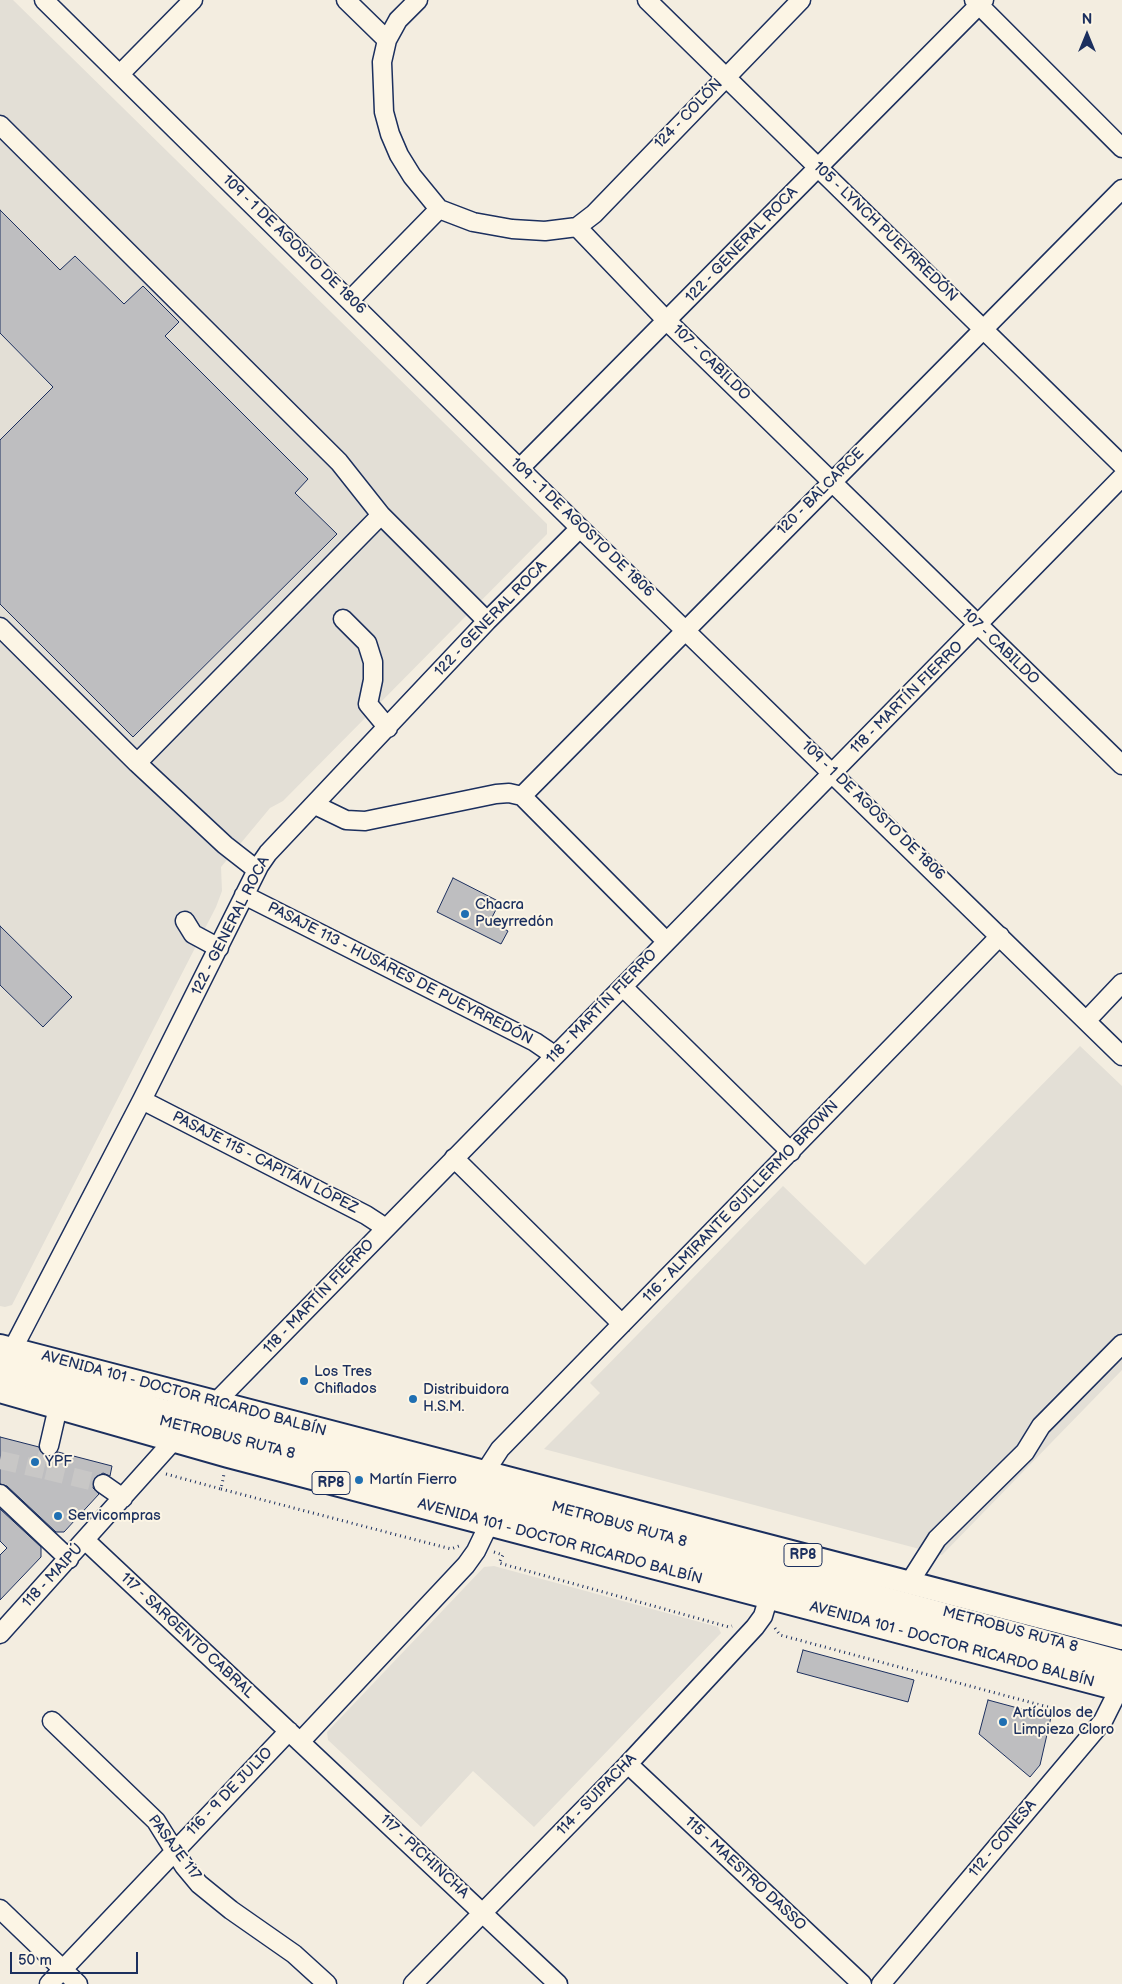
<!DOCTYPE html>
<html>
<head>
<meta charset="utf-8">
<style>
  body { margin:0 }
  #map { position:relative; width:1122px; height:1984px; overflow:hidden; background:#f3ede0; font-family:"Balsamiq Sans",sans-serif }
  canvas { display:block }
  .north { position:absolute; left:1062px; top:10px; width:50px; height:50px; -webkit-text-stroke:4px #fcf5e5; paint-order:stroke; rotate:0deg; font-size:14px; font-weight:700; line-height:20px; text-align:center; color:#1b2f5e }
  .north::after { content:''; display:block; margin:auto; width:18px; height:22px; background:#1b2f5e; clip-path:polygon(50% 0,100% 100%,50% 72%,0 100%) }
  .scale { position:absolute; left:10px; top:1952px; width:128px; height:22px; box-sizing:border-box; border:2px solid #1b2f5e; border-top:0; padding-left:6px; font-size:15px; line-height:18px; white-space:nowrap; color:#1b2f5e; -webkit-text-stroke:4px #fcf5e5; paint-order:stroke }
</style>
</head>
<body>
<div id="map">
<canvas width="1122" height="1984"></canvas>
<div class="north">N</div>
<div class="scale">50 m</div>
</div>
<script>
const context = document.querySelector('canvas').getContext('2d');
context.lineJoin = 'round';
function paint(path, color) { context.fillStyle = color; context.fill(path, 'evenodd'); }
const shape = rows => new Path2D(rows.map(r => 'M' + r).join(''));
function stroke(path, color, width, dash) { context.strokeStyle = color; context.lineWidth = width; context.lineCap = dash ? 'butt' : 'round'; context.setLineDash(dash || []); context.stroke(path); }
function write(font, color, halo, rows, align = 'center') {
  context.font = font + ' "Balsamiq Sans",sans-serif'; context.lineWidth = 4; context.setLineDash([]); context.textBaseline = 'middle'; context.strokeStyle = halo; context.fillStyle = color; for (const [text, x, y, turn = 0] of rows) {
    context.save(); context.translate(x, y); context.rotate((+turn || 0) * Math.PI / 180); context.textAlign = isNaN(turn) ? turn : align; if (halo) context.strokeText(text, 0, 0); context.fillText(text, 0, 0); context.restore();
  }
}
paint(shape([
  [0,0,13,0,547,524,547,534,283,801,270,808,221,867,222,891,216,907,12,1305,5,1307,0,1306],
  [1080,1046,1122,1086,1122,1370,942,1555,544,1449,600,1393,590,1383,783,1186,865,1265],
  [494,1566,718,1627,721,1633,534,1827,473,1771,421,1827,328,1740,327,1732,484,1567]
]), '#e3dfd6');
const building = shape([
  [0,210,60,270,75,256,124,304,143,286,179,322,165,336,308,479,295,493,337,534,133,737,0,604,0,440,53,387,0,333,0,210],
  [453,878,500,902,490,921,508,931,501,944,437,912,453,878],
  [0,926,72,997,43,1027,0,985,0,926],
  [0,1437,39,1447,41,1453,46,1456,53,1456,58,1452,112,1466,110,1476,103,1473,95,1478,93,1488,99,1494,64,1532,56,1532,7,1486,0,1484,0,1437],
  [0,1509,41,1547,41,1557,0,1600,0,1555,7,1548,0,1541,0,1509],
  [803,1650,914,1680,908,1702,797,1672,803,1650],
  [988,1700,1051,1717,1040,1765,1030,1777,979,1734,988,1700]
]);
paint(building, '#bebec0');
stroke(building, '#1b2f5e', 1);
stroke(shape([
  [49,1446,44,1470,103,1484],
  [0,1460,44,1470]
]), '#c8c7c6', 18, [18, 9]);
const minor = shape([
  [44,0,580,528,1122,1056],
  [346,0,387,40],
  [418,0,398,20,387,40,382,62,384,112,390,134,399,155,412,176,439,209,473,222,512,229,545,231,577,227],
  [647,0,1122,465],
  [974,0,1122,148],
  [120,74,193,0],
  [0,125,339,462,381,515,487,621],
  [577,227,667,321,1122,765],
  [577,227,594,214,801,0],
  [350,300,439,209],
  [520,468,984,0],
  [343,619,367,643,373,662,373,680,368,704,388,728],
  [0,627,137,763,225,845,257,870],
  [137,763,381,515],
  [522,796,1122,189],
  [315,805,346,820,365,821,496,794,509,793,522,796,666,941],
  [244,895,535,1042,554,1055],
  [185,921,193,934,219,948],
  [623,987,791,1152],
  [1086,1021,1122,983],
  [142,1100,366,1215,386,1228],
  [454,1158,622,1324],
  [8,1358,142,1100,259,866,268,853,487,621,580,528],
  [0,1362,161,1408,249,1425,1122,1660],
  [0,1377,151,1419,234,1439,1122,1677],
  [49,1446,58,1407],
  [485,1472,500,1449,1000,936],
  [103,1484,123,1498],
  [0,1494,69,1559],
  [86,1541,558,1984],
  [909,1583,937,1539,1025,1452,1041,1426,1122,1344],
  [0,1634,174,1440,215,1403,1122,477],
  [52,1721,156,1821,184,1866,199,1884,231,1910,294,1954,327,1984],
  [300,1742,466,1565,476,1551,489,1524],
  [628,1764,862,1984],
  [0,1909,78,1984],
  [49,1984,289,1731],
  [413,1984,628,1764,755,1627,763,1616,769,1596],
  [881,1984,1103,1721,1119,1689]
]);
const major = shape([
  [0,1346,1122,1638],
  [0,1391,228,1456,1122,1690]
]);
stroke(minor, '#1b2f5e', 21);
stroke(major, '#1b2f5e', 26);
stroke(shape([
  [166,1474,221,1489,224,1474],
  [221,1489,451,1549,459,1546],
  [494,1552,503,1555,499,1563,729,1627,732,1626],
  [775,1628,780,1635,1085,1717]
]), '#1b2f5e', 3, [1, 4]);
stroke(minor, '#fcf5e5', 18);
stroke(major, '#fcf5e5', 22);
for (const [x, y, r, color] of [
  [465,914,5,"#1f6fb2"],
  [304,1381,5,"#1f6fb2"],
  [413,1399,5,"#1f6fb2"],
  [35,1462,5,"#1f6fb2"],
  [359,1480,5,"#1f6fb2"],
  [58,1516,5,"#1f6fb2"],
  [1003,1722,5,"#1f6fb2"]
]) { const dot = new Path2D(); dot.arc(x, y, r, 0, 2 * Math.PI); context.fillStyle = color; context.fill(dot); stroke(dot, '#fcf5e5', 2); }
for (const [x, y, w] of [
  [331,1483,38],
  [803,1555,38]
]) { const box = new Path2D(); box.roundRect(x - w / 2, y - 11.5, w, 23, 4); context.fillStyle = '#fcf5e5'; context.fill(box); stroke(box, '#1b2f5e', 1); }
write('bold 14px', '#1b2f5e', null, [
  ["RP8",331,1483],
  ["RP8",803,1555]
]);
write('15px', '#1b2f5e', '#fcf5e5', [
  ["124 - COLÓN",689,114,-46],
  ["105 - LYNCH PUEYRREDÓN",885,232,44],
  ["109 - 1 DE AGOSTO DE 1806",294,245,44],
  ["122 - GENERAL ROCA",742,245,-46],
  ["107 - CABILDO",711,363,44],
  ["120 - BALCARCE",821,492,-45],
  ["109 - 1 DE AGOSTO DE 1806",582,528,44],
  ["122 - GENERAL ROCA",491,619,-46],
  ["107 - CABILDO",1000,647,44],
  ["118 - MARTÍN FIERRO",907,698,-45],
  ["109 - 1 DE AGOSTO DE 1806",873,811,44],
  ["122 - GENERAL ROCA",231,926,-63],
  ["PASAJE 113 - HUSÁRES DE PUEYRREDÓN",400,974,27],
  ["118 - MARTÍN FIERRO",602,1007,-46],
  ["PASAJE 115 - CAPITÁN LÓPEZ",265,1163,27],
  ["116 - ALMIRANTE GUILLERMO BROWN",741,1202,-46],
  ["118 - MARTÍN FIERRO",319,1297,-46],
  ["AVENIDA 101 - DOCTOR RICARDO BALBÍN",184,1394,15],
  ["METROBUS RUTA 8",227,1438,14],
  ["METROBUS RUTA 8",619,1525,15],
  ["AVENIDA 101 - DOCTOR RICARDO BALBÍN",560,1542,15],
  ["118 - MAIPÚ",53,1576,-47],
  ["METROBUS RUTA 8",1010,1630,15],
  ["117 - SARGENTO CABRAL",187,1636,43],
  ["AVENIDA 101 - DOCTOR RICARDO BALBÍN",952,1645,15],
  ["116 - 9 DE JULIO",230,1792,-46],
  ["114 - SUIPACHA",597,1795,-46],
  ["112 - CONESA",1003,1839,-50],
  ["PASAJE 117",174,1848,53],
  ["117 - PICHINCHA",424,1857,43],
  ["115 - MAESTRO DASSO",745,1874,43]
]);
write('15px', '#1b2f5e', '#fcf5e5', [
  ["Chacra",475,905],
  ["Pueyrredón",475,922],
  ["Los Tres",314,1372],
  ["Chiflados",314,1389],
  ["Distribuidora",423,1390],
  ["H.S.M.",423,1407],
  ["YPF",45,1462],
  ["Martín Fierro",369,1480],
  ["Servicompras",68,1516],
  ["Artículos de",1013,1713],
  ["Limpieza Cloro",1013,1730]
], 'left');
</script>
</body>
</html>
